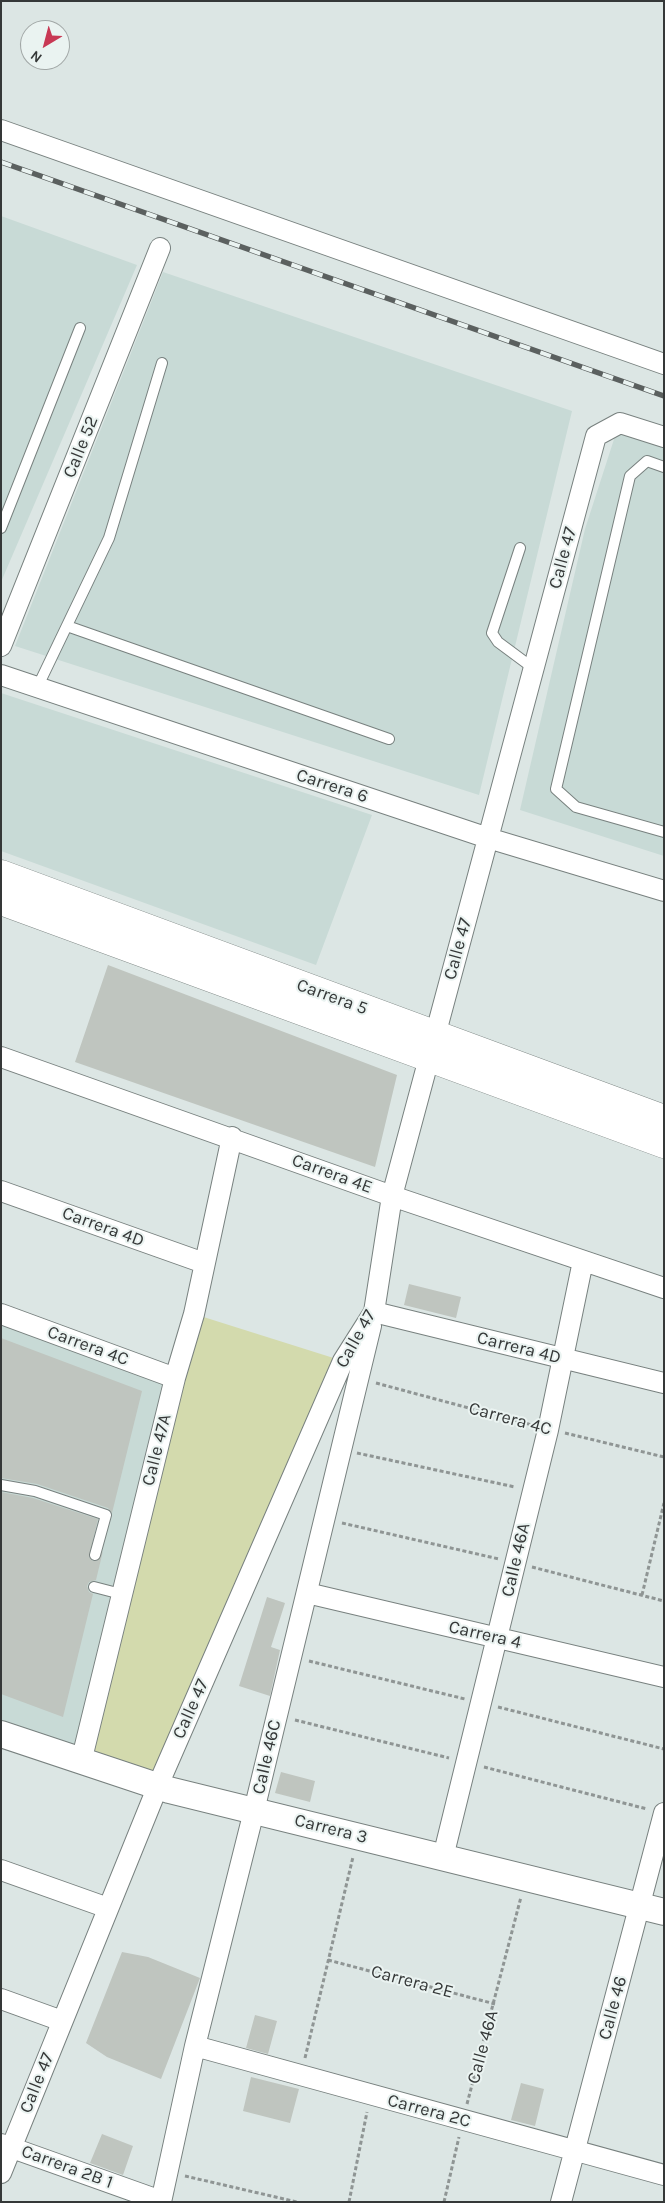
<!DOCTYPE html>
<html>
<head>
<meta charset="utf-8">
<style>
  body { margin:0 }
  #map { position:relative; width:665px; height:2203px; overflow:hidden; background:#dce6e4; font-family:Karla,sans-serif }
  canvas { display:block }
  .frame { position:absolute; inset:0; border:2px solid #353838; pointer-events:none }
  .north { position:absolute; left:20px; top:20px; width:50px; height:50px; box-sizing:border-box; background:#eaf3f1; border:1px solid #a2a8a7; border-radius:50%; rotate:217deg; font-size:14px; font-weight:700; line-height:20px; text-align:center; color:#353838 }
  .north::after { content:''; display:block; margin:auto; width:18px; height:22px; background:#c83854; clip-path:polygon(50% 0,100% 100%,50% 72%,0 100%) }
</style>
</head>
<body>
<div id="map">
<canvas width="665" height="2203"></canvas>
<div class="frame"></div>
<div class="north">N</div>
</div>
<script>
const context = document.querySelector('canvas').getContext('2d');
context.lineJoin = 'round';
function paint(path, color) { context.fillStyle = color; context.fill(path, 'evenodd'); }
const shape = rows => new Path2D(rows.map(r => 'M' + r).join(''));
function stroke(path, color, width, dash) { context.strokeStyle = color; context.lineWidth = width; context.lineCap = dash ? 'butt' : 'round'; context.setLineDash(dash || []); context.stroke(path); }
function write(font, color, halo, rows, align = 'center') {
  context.font = font + ' Karla,sans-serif'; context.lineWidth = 4; context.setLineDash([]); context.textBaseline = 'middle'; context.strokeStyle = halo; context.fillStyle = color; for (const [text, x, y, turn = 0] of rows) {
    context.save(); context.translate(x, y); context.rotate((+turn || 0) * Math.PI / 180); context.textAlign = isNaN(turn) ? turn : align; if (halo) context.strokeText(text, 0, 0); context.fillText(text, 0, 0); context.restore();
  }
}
paint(shape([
  [1,216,137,265,1,582],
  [163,272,572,411,479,795,15,646],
  [617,430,664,446,664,856,520,810,585,529],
  [1,693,372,815,316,965,1,851],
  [1,1314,175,1378,81,1762,1,1734]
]), '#c8dad6');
paint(shape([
  [194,1314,343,1361,157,1787,81,1762]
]), '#d3daad');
paint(shape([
  [108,965,397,1075,375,1167,75,1062],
  [409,1284,461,1297,456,1318,404,1305],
  [1,1338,142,1391,112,1513,108,1508,37,1484,1,1478],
  [1,1492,33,1498,98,1519,89,1557,93,1561,97,1561,103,1551,96,1580,89,1582,87,1586,89,1592,93,1594,63,1717,1,1694],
  [267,1597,285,1603,271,1647,280,1650,270,1696,239,1686],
  [281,1772,315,1781,310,1802,275,1793],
  [122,1952,148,1957,200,1978,161,2079,107,2057,86,2043],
  [255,2015,277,2021,268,2054,246,2048],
  [251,2077,299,2089,290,2123,243,2111],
  [521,2083,544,2089,535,2126,511,2120],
  [102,2134,133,2146,123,2175,90,2163]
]), '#bfc5bf');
const service = shape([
  [664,467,647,461,630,476,556,789,576,807,664,832],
  [1,528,80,328],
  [520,548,492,633,498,642,533,668],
  [67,626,389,739],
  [37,688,109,538,162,363],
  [1,1485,35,1491,106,1515,95,1555],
  [94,1587,121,1594]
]);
const minor = shape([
  [1,130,664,364],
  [1,646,160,248],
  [1,675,488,838,664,891],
  [1,1057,392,1196,664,1288],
  [1,1191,204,1263],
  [374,1312,664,1383],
  [1,1314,175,1378],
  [307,1593,664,1677],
  [81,1762,175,1378,194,1314,232,1137],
  [443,1857,548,1430,583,1261],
  [1,1870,108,1908],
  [1,1999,62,2021],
  [195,2046,664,2175],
  [1,2144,161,2201],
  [1,2173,162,1776,343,1361,374,1312,392,1196,596,436,620,423,664,437],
  [161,2202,195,2046,251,1823,371,1326],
  [561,2202,664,1813]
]);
const tertiary = shape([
  [1,1734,169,1790,664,1912]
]);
const secondary = shape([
  [1,874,664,1119],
  [1,901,664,1144]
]);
stroke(service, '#78817f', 12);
stroke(minor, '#78817f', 22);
stroke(tertiary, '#78817f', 28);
stroke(secondary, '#78817f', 29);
stroke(shape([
  [376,1383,532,1425],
  [565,1433,664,1457],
  [357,1453,515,1487],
  [342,1523,499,1559],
  [532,1567,664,1601],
  [642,1595,664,1503],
  [309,1661,465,1699],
  [498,1707,664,1749],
  [295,1720,449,1758],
  [484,1767,647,1809],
  [328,1960,495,2004],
  [305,2058,353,1857],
  [467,2104,521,1897],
  [185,2176,297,2202],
  [349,2202,367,2112],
  [444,2202,459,2137]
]), '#8f9594', 3, [4, 2.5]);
stroke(service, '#fff', 10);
stroke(minor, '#fff', 20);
stroke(tertiary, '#fff', 26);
stroke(secondary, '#fff', 28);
const rail = shape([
  [1,162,664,396]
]);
stroke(rail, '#5b605f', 5.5);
stroke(rail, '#eaf3f1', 4, [11]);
write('18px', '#353838', '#eaf3f1', [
  ["Calle 52",81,447,-68],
  ["Calle 47",563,558,-75],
  ["Carrera 6",332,786,18],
  ["Calle 47",458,949,-75],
  ["Carrera 5",332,997,20],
  ["Carrera 4E",332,1174,20],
  ["Carrera 4D",103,1227,20],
  ["Calle 47",356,1339,-61],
  ["Carrera 4C",88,1346,20],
  ["Carrera 4D",519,1348,14],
  ["Carrera 4C",510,1419,15],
  ["Calle 47A",157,1450,-76],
  ["Calle 46A",516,1560,-77],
  ["Carrera 4",485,1635,13],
  ["Calle 47",191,1709,-66],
  ["Calle 46C",267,1757,-77],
  ["Carrera 3",331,1829,14],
  ["Carrera 2E",412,1982,15],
  ["Calle 46",613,2008,-75],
  ["Calle 46A",483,2047,-75],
  ["Calle 47",37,2083,-68],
  ["Carrera 2C",429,2111,15],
  ["Carrera 2B 1",67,2167,20]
]);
</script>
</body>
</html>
